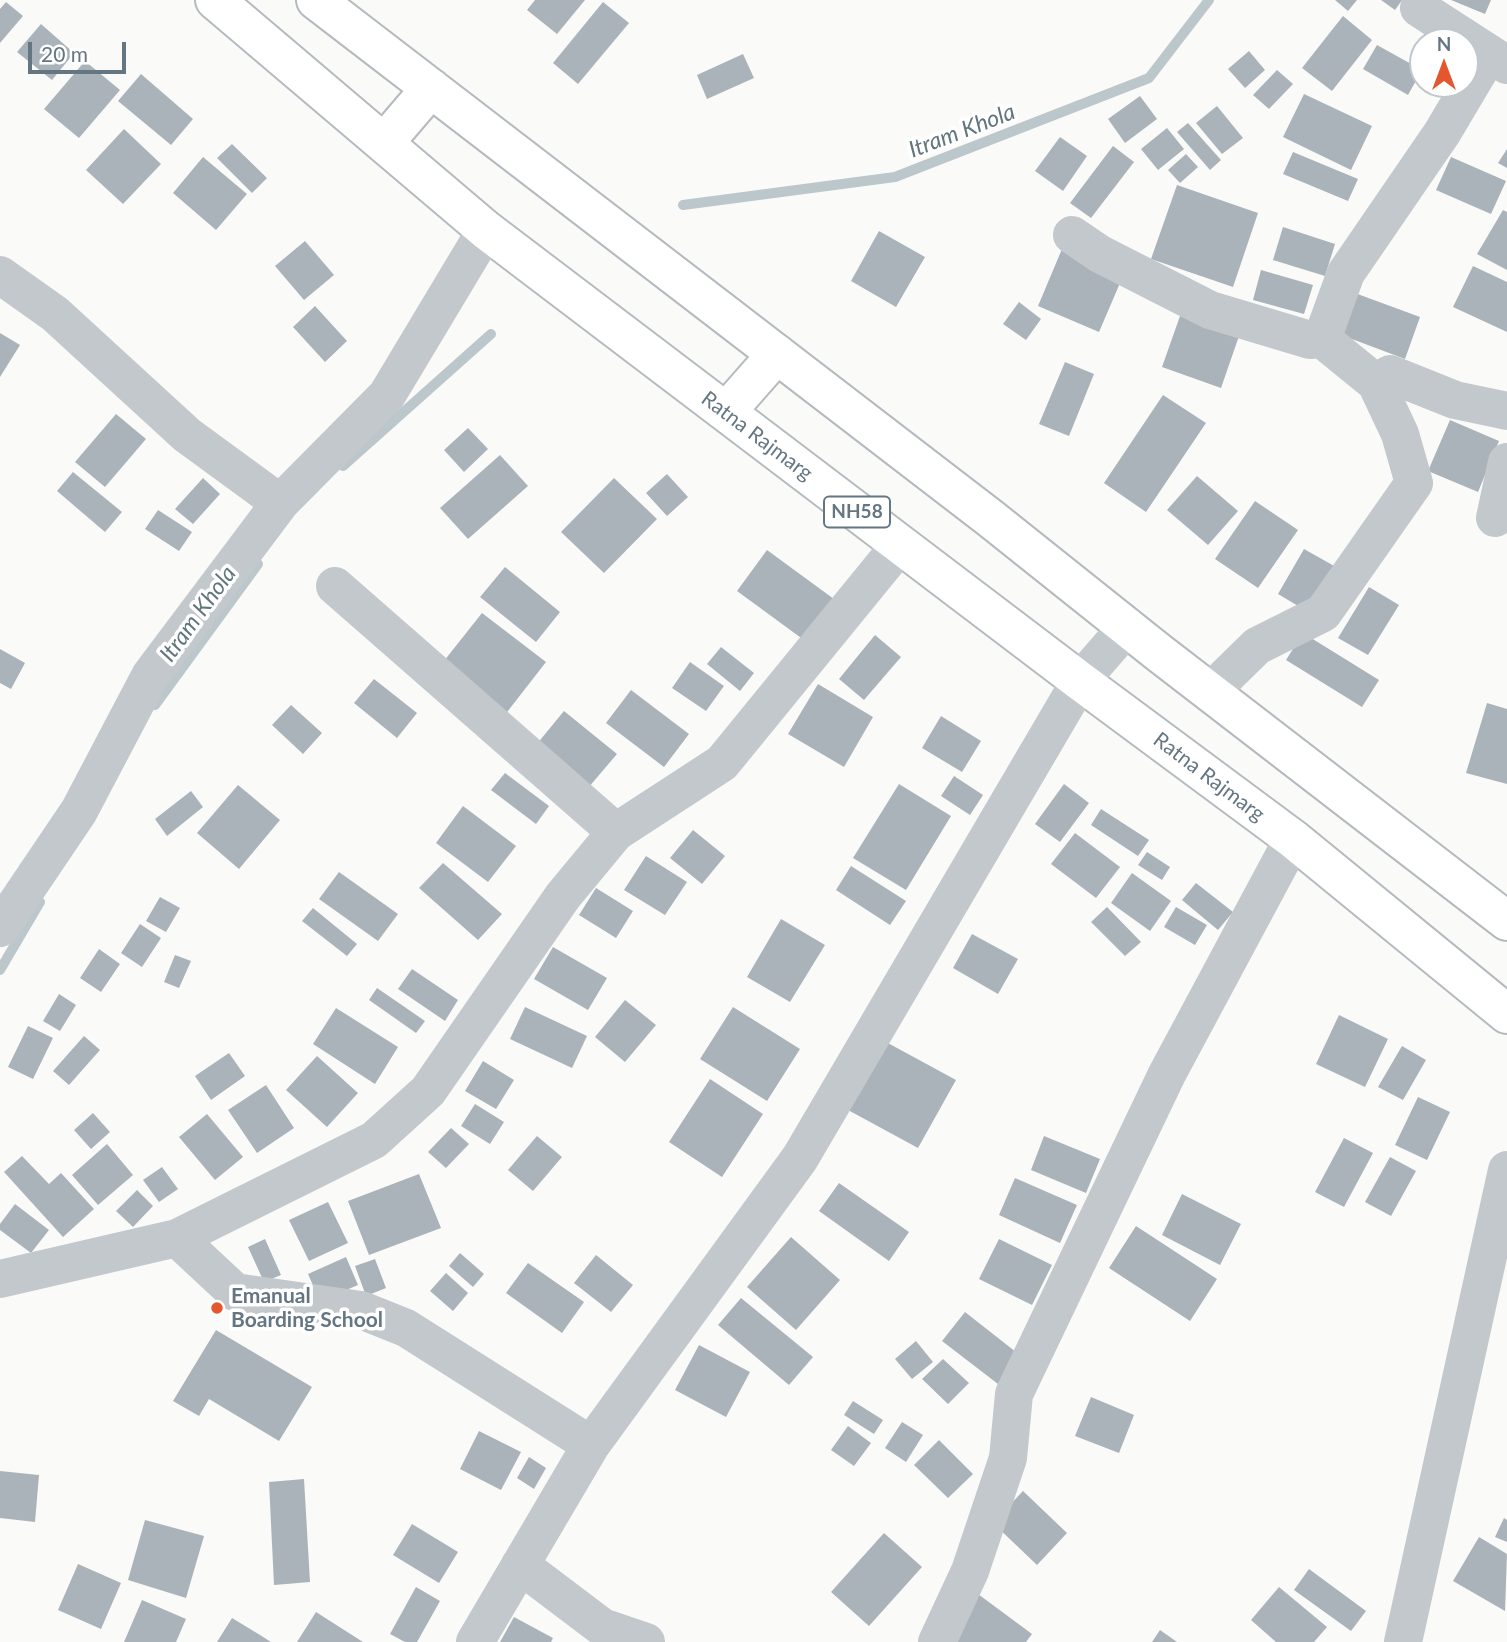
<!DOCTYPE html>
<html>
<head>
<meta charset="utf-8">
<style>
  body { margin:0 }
  #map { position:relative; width:1507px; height:1642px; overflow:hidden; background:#fafaf8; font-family:Lato,sans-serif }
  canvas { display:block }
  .north { position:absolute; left:1409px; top:28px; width:70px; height:70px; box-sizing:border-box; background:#fff; border:2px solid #c1c8cd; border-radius:50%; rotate:0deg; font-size:19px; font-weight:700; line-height:28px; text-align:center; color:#657683 }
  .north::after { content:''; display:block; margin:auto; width:24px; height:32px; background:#e4572e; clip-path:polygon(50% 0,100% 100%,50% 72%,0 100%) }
  .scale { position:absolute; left:28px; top:42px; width:98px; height:32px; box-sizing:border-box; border:4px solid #657683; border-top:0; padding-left:9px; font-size:21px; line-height:24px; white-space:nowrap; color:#657683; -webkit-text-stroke:5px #fff; paint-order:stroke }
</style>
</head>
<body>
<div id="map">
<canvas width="1507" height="1642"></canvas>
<div class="north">N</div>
<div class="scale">20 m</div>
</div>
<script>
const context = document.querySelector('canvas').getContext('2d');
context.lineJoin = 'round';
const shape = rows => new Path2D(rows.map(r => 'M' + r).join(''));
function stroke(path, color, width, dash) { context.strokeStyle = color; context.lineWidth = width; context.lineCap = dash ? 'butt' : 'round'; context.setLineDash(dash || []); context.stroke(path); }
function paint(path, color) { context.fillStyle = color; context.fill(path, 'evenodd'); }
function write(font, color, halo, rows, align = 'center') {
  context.font = font + ' Lato,sans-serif'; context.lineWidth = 7; context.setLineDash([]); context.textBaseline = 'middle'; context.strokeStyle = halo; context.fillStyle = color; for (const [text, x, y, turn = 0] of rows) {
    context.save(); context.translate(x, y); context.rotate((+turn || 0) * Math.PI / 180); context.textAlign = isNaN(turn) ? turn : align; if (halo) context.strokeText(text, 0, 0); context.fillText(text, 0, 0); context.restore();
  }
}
stroke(shape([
  [683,205,895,177,1149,78,1209,0],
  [343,466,491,334],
  [155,705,258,564],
  [0,970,40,902]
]), '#bbc7cb', 10);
paint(shape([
  [535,0,585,0,557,34,527,10],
  [1335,0,1357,0,1348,11],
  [1381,0,1402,0,1395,10],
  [1451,0,1491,0,1485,14],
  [6,2,23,16,0,43,0,9],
  [603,2,629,23,578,84,553,63],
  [1343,16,1372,40,1332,91,1302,68],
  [41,24,74,53,52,80,17,52],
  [1377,45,1422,70,1408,95,1363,69],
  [1249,51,1265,70,1245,88,1228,69],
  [743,54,754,78,707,99,697,75],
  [85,61,120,90,79,138,44,109],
  [1277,70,1293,84,1269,109,1253,95],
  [141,74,193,119,171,145,118,101],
  [1304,94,1372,126,1351,170,1283,137],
  [1140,96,1157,119,1125,143,1108,119],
  [1217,106,1243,138,1222,154,1196,123],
  [1188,123,1221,160,1210,170,1177,132],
  [1167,128,1184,149,1158,170,1141,149],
  [124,129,161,164,123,204,86,170],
  [1060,137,1087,156,1063,191,1035,171],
  [232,144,267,178,252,193,217,158],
  [1113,146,1134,162,1091,218,1070,203],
  [1507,149,1507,168,1498,163],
  [1293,152,1358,179,1348,201,1283,174],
  [1186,154,1198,167,1180,183,1168,170],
  [203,157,247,194,216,230,173,193],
  [1451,157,1506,181,1491,214,1436,190],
  [1177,185,1258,213,1233,287,1151,259],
  [1503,210,1507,212,1507,270,1477,254],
  [1283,227,1335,244,1325,276,1273,260],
  [879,231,925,257,896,307,851,281],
  [305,241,334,275,304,300,275,266],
  [1062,249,1123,276,1099,332,1038,306],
  [1473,266,1507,282,1507,332,1453,307],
  [1261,270,1313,285,1304,314,1253,300],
  [1344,289,1420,317,1405,359,1328,330],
  [1019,302,1041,319,1026,340,1003,324],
  [315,306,347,341,325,362,293,327],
  [1180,316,1239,336,1221,388,1162,367],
  [0,333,20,345,0,377],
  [1065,362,1094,374,1069,436,1039,424],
  [1163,395,1206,423,1146,512,1104,483],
  [116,414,146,439,105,487,75,462],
  [1450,420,1499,441,1478,492,1428,471],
  [468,428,488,449,464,472,444,450],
  [500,455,528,486,468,539,440,508],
  [73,472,122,512,105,532,57,491],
  [667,474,688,497,667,516,646,493],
  [1197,476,1238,511,1208,545,1167,510],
  [203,478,220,494,193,524,175,509],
  [614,478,657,519,604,573,561,532],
  [1255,501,1298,530,1258,588,1215,559],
  [158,510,192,532,179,551,145,529],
  [1304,549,1336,567,1310,613,1278,594],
  [767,550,838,602,808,643,737,591],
  [505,567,560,612,536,642,480,597],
  [1369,587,1399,605,1368,655,1338,638],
  [482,613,546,662,504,716,440,666],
  [1303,633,1379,680,1362,707,1286,660],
  [875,635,901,657,864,700,839,679],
  [721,647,754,673,740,691,707,664],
  [0,649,25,663,11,689,0,683],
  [690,662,724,686,706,711,672,688],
  [374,679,417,713,397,738,354,703],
  [818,684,873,717,844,767,788,734],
  [631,690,689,734,664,767,606,723],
  [1487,703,1507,709,1507,784,1466,773],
  [291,705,322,733,303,754,272,725],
  [564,711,617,754,588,788,536,745],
  [941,716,981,741,962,772,922,748],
  [505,773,549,806,536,824,491,790],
  [954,776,983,795,970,815,941,796],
  [899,784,951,816,906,890,853,858],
  [1064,784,1089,803,1060,842,1035,824],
  [238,785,280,820,239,869,197,833],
  [191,791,203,807,167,836,155,819],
  [463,806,516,846,488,882,436,843],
  [1101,809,1149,840,1138,856,1091,825],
  [693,830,725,856,702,884,670,858],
  [1075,833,1120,867,1096,898,1051,864],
  [1147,852,1170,867,1162,880,1138,865],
  [646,856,687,882,665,915,624,890],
  [443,863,502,914,478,940,419,888],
  [851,866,906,901,890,925,836,890],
  [339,872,398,914,378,941,319,899],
  [1132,873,1171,901,1150,931,1111,903],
  [1196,883,1233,912,1218,930,1182,900],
  [596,888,633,911,616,938,579,915],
  [160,897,180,908,166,932,146,921],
  [1107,907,1141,942,1125,956,1091,922],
  [1176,907,1207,925,1195,945,1164,927],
  [313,908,357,944,347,956,302,921],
  [781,919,825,945,790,1002,747,977],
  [140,924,161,938,142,967,121,953],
  [972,934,1018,959,998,994,953,968],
  [553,947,607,978,588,1010,534,979],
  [99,949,120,964,101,992,80,978],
  [175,955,191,961,179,988,164,982],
  [412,969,458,1000,445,1021,398,989],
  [377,988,425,1021,416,1033,369,1000],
  [59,994,76,1005,60,1031,43,1021],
  [625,1000,656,1025,625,1062,595,1037],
  [525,1007,587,1036,572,1068,510,1039],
  [733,1007,800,1049,767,1101,700,1059],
  [336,1008,398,1047,375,1084,313,1044],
  [1339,1015,1388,1039,1365,1087,1316,1064],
  [28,1026,53,1038,33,1079,8,1067],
  [84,1036,100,1050,69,1085,53,1071],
  [886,1042,956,1080,918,1148,848,1110],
  [1402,1046,1426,1060,1403,1100,1378,1087],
  [229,1053,245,1076,211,1100,195,1076],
  [317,1056,358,1093,327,1127,286,1090],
  [483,1061,514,1080,496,1109,465,1091],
  [710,1079,763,1114,722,1177,669,1142],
  [266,1085,294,1128,257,1153,228,1110],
  [1418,1097,1450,1112,1427,1160,1395,1145],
  [475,1104,504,1122,490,1144,461,1126],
  [93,1113,110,1132,91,1149,74,1130],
  [207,1114,243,1157,215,1180,179,1137],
  [451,1128,469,1144,446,1168,428,1152],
  [537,1136,562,1157,533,1191,508,1170],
  [1044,1136,1100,1159,1086,1193,1031,1170],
  [1344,1138,1373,1153,1344,1207,1315,1192],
  [107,1144,133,1175,98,1205,72,1175],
  [22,1156,49,1184,61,1173,94,1209,63,1237,4,1172],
  [1390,1157,1416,1171,1391,1216,1365,1202],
  [162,1167,178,1189,159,1202,143,1180],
  [419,1174,441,1228,369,1255,348,1201],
  [1015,1178,1077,1205,1060,1243,999,1215],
  [839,1183,909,1232,889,1261,819,1211],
  [137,1190,153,1206,133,1227,116,1211],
  [1182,1194,1241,1224,1220,1265,1162,1235],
  [328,1202,348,1243,309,1261,289,1220],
  [15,1204,49,1230,31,1253,0,1230,0,1224],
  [1136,1226,1217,1279,1190,1321,1109,1268],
  [791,1237,840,1280,796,1330,747,1287],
  [265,1239,281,1275,264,1282,248,1247],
  [999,1239,1052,1265,1032,1305,979,1279],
  [460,1253,484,1274,473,1287,449,1266],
  [596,1255,633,1285,611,1312,574,1283],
  [346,1257,358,1285,320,1301,308,1274],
  [375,1259,386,1288,366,1296,355,1266],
  [528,1263,584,1302,562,1333,506,1293],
  [446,1273,468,1293,453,1311,430,1291],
  [741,1298,813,1357,789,1385,718,1325],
  [965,1312,1021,1356,998,1384,942,1341],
  [216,1330,312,1387,279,1441,209,1399,199,1416,173,1401],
  [916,1341,933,1362,912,1379,895,1359],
  [699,1345,750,1372,726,1417,675,1390],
  [943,1359,969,1383,948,1404,922,1379],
  [1091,1397,1134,1415,1119,1453,1075,1436],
  [853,1401,883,1420,874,1434,844,1415],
  [902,1422,923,1435,906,1462,885,1448],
  [848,1426,871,1443,854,1466,831,1450],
  [479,1431,521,1452,501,1490,460,1469],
  [939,1440,973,1474,948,1498,914,1465],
  [529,1457,546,1468,534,1489,517,1478],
  [0,1471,39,1475,35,1522,0,1518],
  [304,1479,310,1582,274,1585,269,1482],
  [1023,1491,1067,1533,1037,1565,993,1523],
  [1504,1518,1507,1520,1507,1542,1495,1537],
  [145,1520,204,1536,186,1598,128,1580],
  [412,1524,458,1552,439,1583,393,1555],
  [884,1533,922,1567,869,1626,831,1592],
  [1479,1537,1507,1554,1505,1611,1453,1581],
  [78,1564,121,1583,101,1629,58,1610],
  [1309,1569,1366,1611,1351,1631,1294,1590],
  [416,1587,440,1601,417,1642,405,1642,390,1634],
  [1279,1587,1327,1627,1314,1642,1276,1642,1251,1620],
  [978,1594,1032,1634,1026,1642,943,1642],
  [142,1600,186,1619,176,1642,124,1642],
  [316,1612,363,1642,297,1642],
  [514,1617,553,1638,551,1642,500,1642],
  [232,1618,260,1635,271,1642,217,1642],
  [1160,1630,1177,1642,1152,1642]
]), '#aab3b9');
const major = shape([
  [215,0,486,230,1080,681,1293,839,1507,1014],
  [316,0,990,518,1158,652,1507,921],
  [384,143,431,88],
  [726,412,777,354]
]);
stroke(major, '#b5babe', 42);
stroke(shape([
  [1419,8,1507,65],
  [1072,235,1100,254,1210,310,1310,340,1322,339,1376,383],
  [0,275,55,314,187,435,280,503],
  [1322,339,1346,273,1442,133,1489,54],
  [1495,518,1507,462],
  [335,586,616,832],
  [1211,691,1257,646,1323,613,1414,483,1400,434,1376,383,1390,374,1455,400,1507,411],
  [0,928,79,811,150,676,280,503,387,395,486,230],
  [177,1238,235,1292,361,1310,406,1328,591,1445],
  [0,1279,177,1238,374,1140,428,1091,563,896,616,832,722,763,900,545],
  [520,1565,602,1627,646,1642],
  [475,1642,591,1445,800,1158,1080,681,1127,627],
  [937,1642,970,1571,1008,1458,1014,1394,1167,1074,1293,839],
  [1403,1642,1507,1170]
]), '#c3c8cc', 38);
stroke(major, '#fff', 38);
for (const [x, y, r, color] of [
  [217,1308,7,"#e4572e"]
]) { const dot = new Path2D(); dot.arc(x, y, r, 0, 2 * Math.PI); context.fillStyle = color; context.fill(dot); stroke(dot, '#fff', 2.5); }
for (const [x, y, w] of [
  [857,512,66]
]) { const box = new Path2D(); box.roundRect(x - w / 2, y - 15.5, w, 31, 5); context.fillStyle = '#fff'; context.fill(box); stroke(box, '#657683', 2); }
write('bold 19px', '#657683', null, [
  ["NH58",857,512]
]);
write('21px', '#657683', '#fff', [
  ["Ratna Rajmarg",757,436,37],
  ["Ratna Rajmarg",1209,777,37]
]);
write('bold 21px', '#657683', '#fff', [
  ["Emanual",231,1296],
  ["Boarding School",231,1320]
], 'left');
write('italic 23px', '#60757c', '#fff', [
  ["Itram Khola",962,131,-21],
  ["Itram Khola",198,614,-54]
]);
</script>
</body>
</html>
